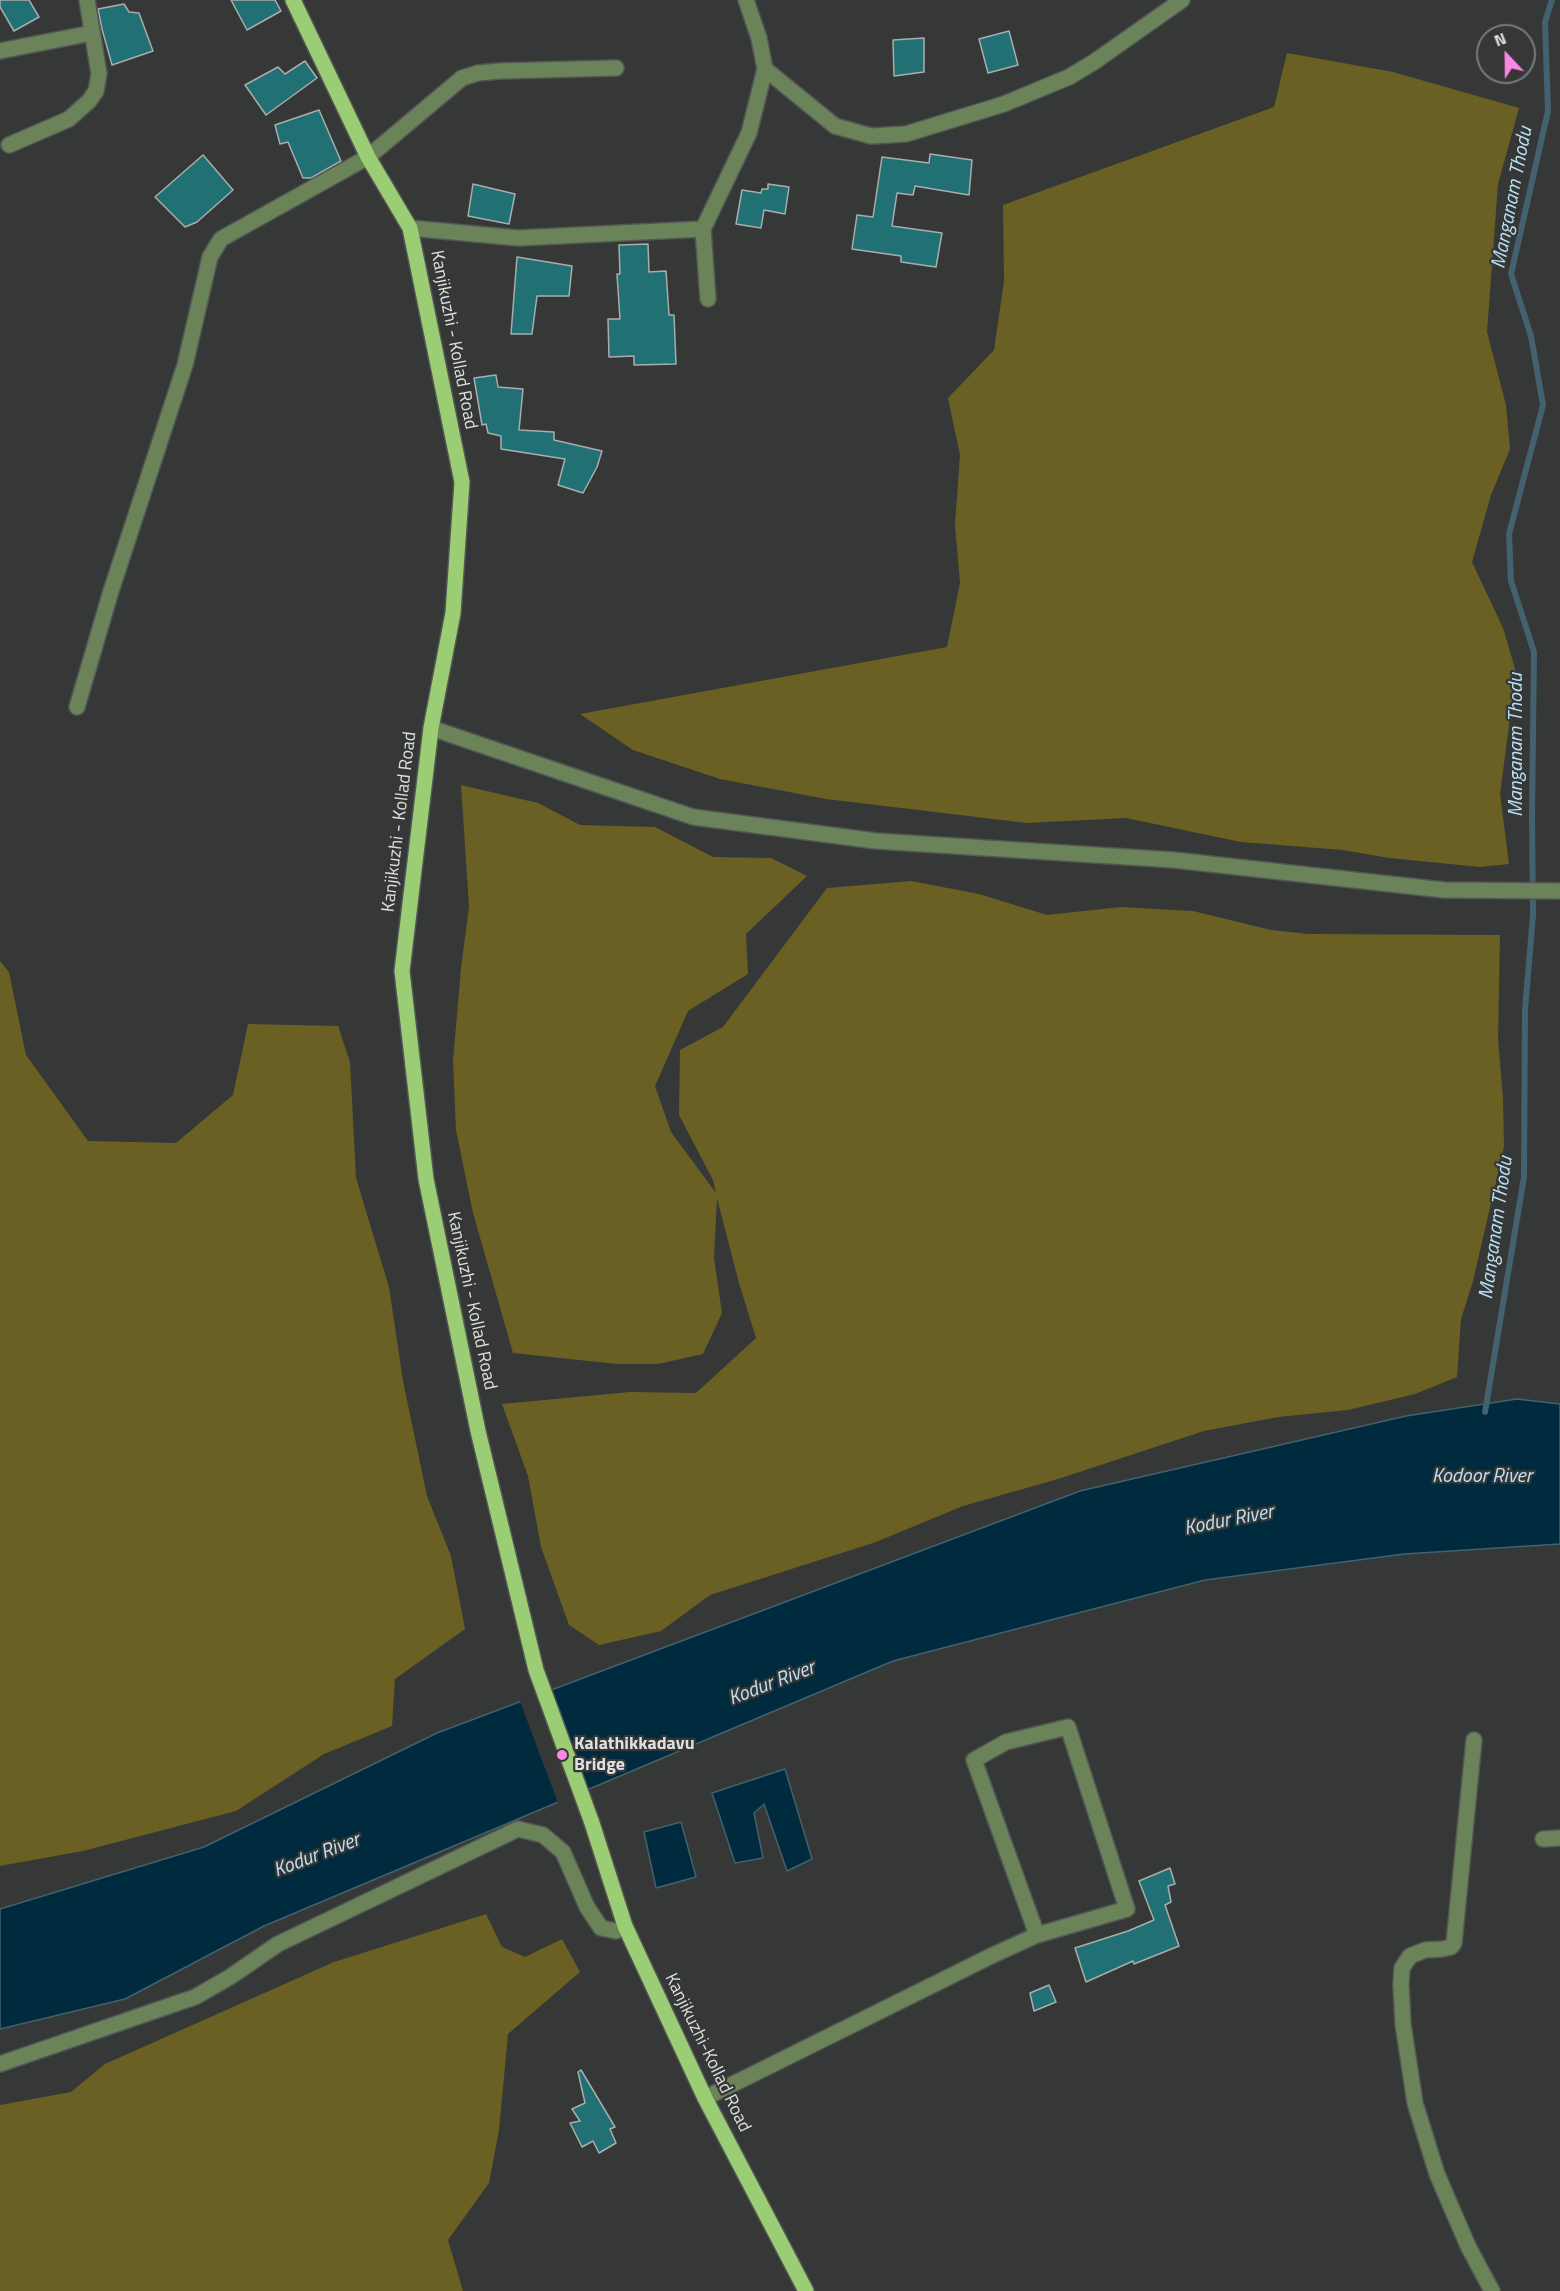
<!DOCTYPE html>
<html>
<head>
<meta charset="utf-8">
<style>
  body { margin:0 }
  #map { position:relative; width:1560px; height:2291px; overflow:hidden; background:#353837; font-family:"Titillium Web",sans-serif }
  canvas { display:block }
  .north { position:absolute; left:1476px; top:24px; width:60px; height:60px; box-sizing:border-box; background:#353837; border:2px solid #797b7a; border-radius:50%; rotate:338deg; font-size:16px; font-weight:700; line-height:24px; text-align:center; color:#dee0df }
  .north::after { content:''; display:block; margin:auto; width:21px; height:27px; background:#fb86e5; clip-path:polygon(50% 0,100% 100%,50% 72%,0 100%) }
</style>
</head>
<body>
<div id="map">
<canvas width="1560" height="2291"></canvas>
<div class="north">N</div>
</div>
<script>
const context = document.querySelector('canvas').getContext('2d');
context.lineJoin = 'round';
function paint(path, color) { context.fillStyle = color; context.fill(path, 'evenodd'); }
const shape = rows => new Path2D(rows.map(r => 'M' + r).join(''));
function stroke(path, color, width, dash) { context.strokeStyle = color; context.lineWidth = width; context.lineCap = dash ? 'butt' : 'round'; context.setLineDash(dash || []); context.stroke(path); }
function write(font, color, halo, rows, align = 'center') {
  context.font = font + ' "Titillium Web",sans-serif'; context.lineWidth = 4.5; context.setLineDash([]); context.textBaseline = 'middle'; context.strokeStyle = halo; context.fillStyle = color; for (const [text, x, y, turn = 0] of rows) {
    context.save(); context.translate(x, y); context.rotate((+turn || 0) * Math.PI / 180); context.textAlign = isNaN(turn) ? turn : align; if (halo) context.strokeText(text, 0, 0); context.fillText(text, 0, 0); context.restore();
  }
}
paint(shape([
  [1287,53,1393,72,1519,108,1498,184,1487,332,1506,405,1510,449,1491,495,1472,562,1503,628,1516,672,1500,794,1509,864,1480,867,1389,858,1343,850,1241,842,1126,818,1027,823,826,799,720,779,633,750,580,714,947,647,960,583,955,525,960,455,948,398,994,350,1004,281,1003,205,1274,107],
  [461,785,538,803,580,825,655,827,713,857,771,858,807,876,746,934,748,974,688,1011,655,1086,671,1132,716,1193,713,1180,679,1115,680,1050,723,1027,827,888,911,881,979,894,1047,915,1121,907,1193,911,1271,930,1308,934,1500,935,1498,1039,1503,1099,1504,1147,1473,1281,1461,1319,1457,1377,1415,1394,1348,1410,1278,1417,1204,1431,1058,1479,963,1506,876,1542,710,1595,661,1631,599,1645,569,1625,541,1547,528,1476,502,1404,630,1392,696,1393,756,1338,739,1283,717,1198,714,1258,722,1313,703,1354,658,1364,617,1364,513,1353,473,1213,456,1130,453,1061,461,968,469,907],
  [0,961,9,972,26,1055,88,1141,176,1143,233,1095,248,1024,338,1026,350,1062,356,1178,389,1287,403,1381,427,1496,451,1556,465,1629,395,1679,392,1726,324,1754,236,1811,83,1851,0,1866],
  [486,1914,502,1947,525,1957,562,1939,580,1972,508,2034,499,2130,489,2183,448,2240,463,2291,0,2291,0,2105,71,2092,105,2064,334,1962]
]), '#6a6024');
const water = shape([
  [1517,1399,1560,1404,1560,1544,1404,1554,1205,1580,893,1661,264,1926,125,1999,0,2029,0,1909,204,1847,437,1733,1080,1491,1406,1416,1517,1399],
  [785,1769,812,1859,787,1871,764,1804,754,1813,763,1858,735,1863,712,1793,785,1769],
  [681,1822,696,1877,656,1888,644,1832,681,1822]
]);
paint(water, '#002a3d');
stroke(water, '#43616e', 1.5);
paint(shape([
  [549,1688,587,1791,558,1803,519,1699]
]), '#353837');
stroke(shape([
  [1485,1412,1524,1177,1525,1010,1533,915,1532,817,1534,652,1511,581,1509,534,1543,405,1531,336,1511,274,1548,111,1545,22,1552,0]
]), '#43616e', 6);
const building = shape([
  [0,0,29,0,39,17,14,31,0,7,0,0],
  [231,0,275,0,281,11,247,30,231,0],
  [124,4,129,12,139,13,153,51,112,65,102,29,98,9,124,4],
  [1009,31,1018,65,988,73,979,39,1009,31],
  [924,38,924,72,894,76,893,40,924,38],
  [305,61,317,78,266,115,245,85,278,67,285,74,305,61],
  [319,110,341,161,311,178,303,178,288,142,280,144,275,125,319,110],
  [930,154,972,160,969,195,915,186,913,195,897,193,892,226,942,233,936,267,901,262,901,256,852,249,857,215,873,217,882,157,929,163,930,154],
  [203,155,233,190,197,222,185,227,155,197,203,155],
  [473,184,515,194,509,224,468,216,473,184],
  [768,184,789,187,785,214,764,210,761,228,736,224,742,190,761,193,762,189,768,189,768,184],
  [648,244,649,272,666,271,669,315,674,315,676,364,634,365,634,356,609,357,608,319,620,319,617,274,620,274,619,245,648,244],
  [517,257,572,266,569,296,537,296,532,334,511,334,517,257],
  [496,375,498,387,523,389,519,430,554,432,554,440,602,451,597,467,583,493,558,485,565,459,501,449,501,436,488,433,486,424,482,425,474,378,496,375],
  [1170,1868,1175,1884,1168,1886,1171,1902,1165,1905,1179,1946,1134,1964,1133,1961,1086,1982,1075,1948,1128,1931,1154,1920,1139,1881,1170,1868],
  [1049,1985,1056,2002,1034,2011,1030,1993,1049,1985],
  [581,2070,615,2127,610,2129,616,2143,599,2153,593,2141,582,2147,570,2123,580,2121,572,2109,585,2103,578,2072,581,2070]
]);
paint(building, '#207074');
stroke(building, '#aaadad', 1.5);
const minor = shape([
  [0,51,92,33],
  [765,69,835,126,871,136,906,134,1004,104,1069,77,1094,62,1182,0],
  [9,145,69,119,89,101,96,91,99,74,87,0],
  [410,228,518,238,703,229,749,133,765,69,759,38,746,0],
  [703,229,708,299],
  [77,707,111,591,185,365,210,257,221,239,368,157,462,78,478,73,500,71,616,68],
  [431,728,693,817,876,841,1174,860,1444,890,1560,891],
  [1474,1740,1454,1943,1451,1947,1442,1949,1425,1950,1410,1956,1402,1968,1401,1985,1403,2024,1415,2103,1437,2174,1468,2246,1492,2291],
  [1543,1839,1560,1838],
  [0,2064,195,1997,230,1977,278,1944,518,1829,543,1835,563,1852,587,1907,601,1928,616,1931,625,1926],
  [705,2098,991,1956,1037,1935,1127,1909,1068,1727,1006,1742,974,1760,1037,1935]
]);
const major = shape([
  [293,0,368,157,410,228,462,482,453,613,431,728,402,971,426,1179,478,1431,536,1670,592,1823,625,1926,705,2098,806,2291]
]);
stroke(minor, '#535655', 18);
stroke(major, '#535655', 18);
stroke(minor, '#6a8358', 15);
stroke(major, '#9acd74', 15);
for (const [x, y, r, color] of [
  [562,1755,6,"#fb86e5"]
]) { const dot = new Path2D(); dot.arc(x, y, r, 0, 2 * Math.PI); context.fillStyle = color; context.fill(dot); stroke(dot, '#353837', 2); }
write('18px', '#dee0df', '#353837', [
  ["Kanjikuzhi - Kollad Road",453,340,79],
  ["Kanjikuzhi - Kollad Road",400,822,-83],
  ["Kanjikuzhi - Kollad Road",471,1301,78],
  ["Kanjikuzhi-Kollad Road",707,2053,64]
]);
write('bold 18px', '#dee0df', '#353837', [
  ["Kalathikkadavu",574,1745],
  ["Bridge",574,1766]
], 'left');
write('italic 20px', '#bce1f6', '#353837', [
  ["Manganam Thodu",1513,198,-79],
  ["Manganam Thodu",1517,745,-90],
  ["Manganam Thodu",1497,1228,-82],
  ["Kodoor River",1482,1477],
  ["Kodur River",1229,1521,-11],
  ["Kodur River",772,1684,-21],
  ["Kodur River",317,1856,-21]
]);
</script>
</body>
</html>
